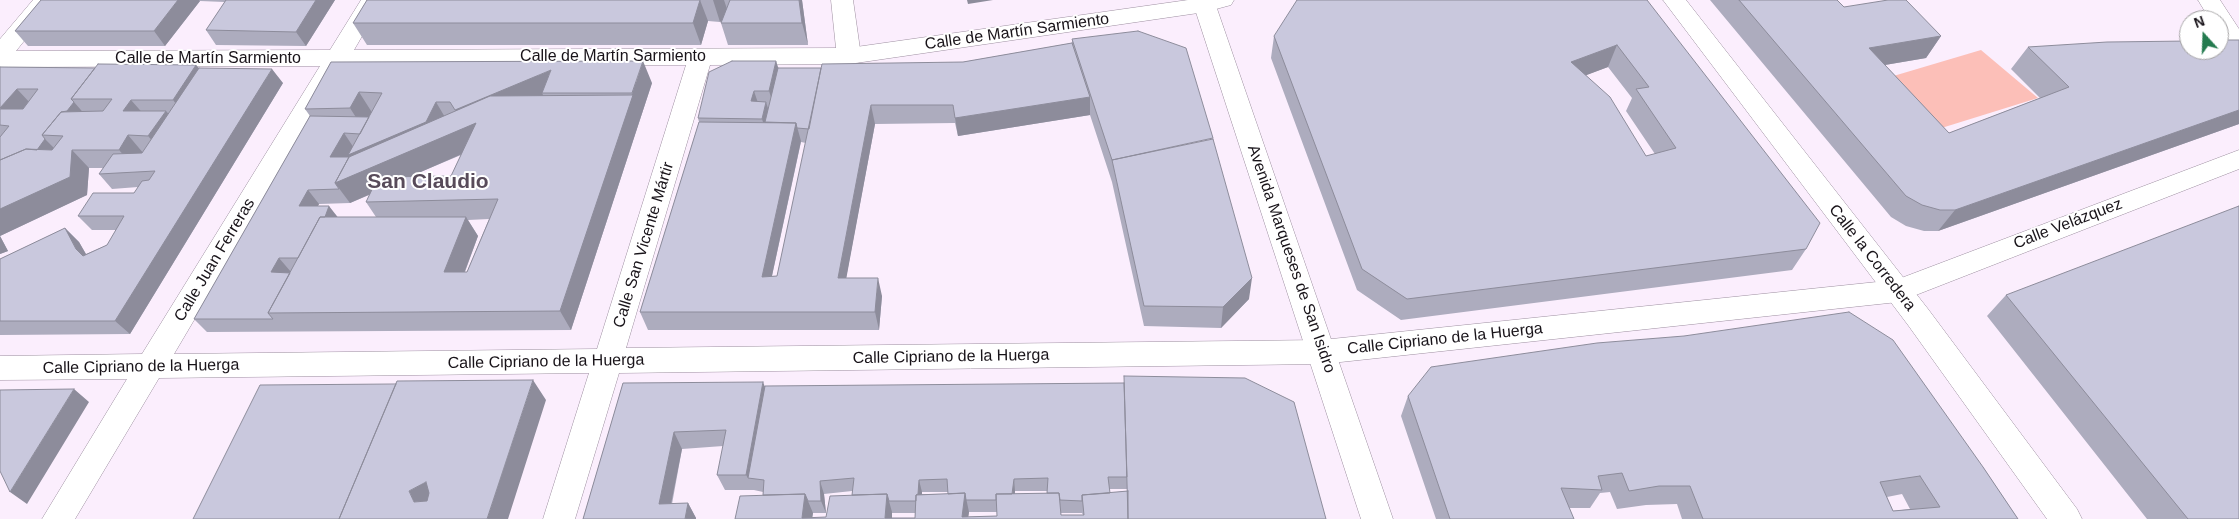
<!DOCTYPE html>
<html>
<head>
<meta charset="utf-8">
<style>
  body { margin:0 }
  #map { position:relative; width:2239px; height:519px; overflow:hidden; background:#fbeefd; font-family:Helvetica,sans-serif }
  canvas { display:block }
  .north { position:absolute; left:2179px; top:10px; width:50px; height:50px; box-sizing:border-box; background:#fff; border:1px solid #a3a1a3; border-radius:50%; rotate:340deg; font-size:14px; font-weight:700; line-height:20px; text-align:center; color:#181319 }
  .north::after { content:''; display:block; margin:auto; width:18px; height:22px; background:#247b4f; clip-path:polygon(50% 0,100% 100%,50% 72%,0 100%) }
</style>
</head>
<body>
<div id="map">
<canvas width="2239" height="519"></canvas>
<div class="north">N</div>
</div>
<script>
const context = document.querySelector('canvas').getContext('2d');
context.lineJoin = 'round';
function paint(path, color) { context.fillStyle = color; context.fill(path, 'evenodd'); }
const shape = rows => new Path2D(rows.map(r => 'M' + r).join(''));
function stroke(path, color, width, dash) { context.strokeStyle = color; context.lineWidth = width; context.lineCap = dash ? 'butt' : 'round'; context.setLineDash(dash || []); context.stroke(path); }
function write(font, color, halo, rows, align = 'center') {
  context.font = font + ' Helvetica,sans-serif'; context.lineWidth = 4; context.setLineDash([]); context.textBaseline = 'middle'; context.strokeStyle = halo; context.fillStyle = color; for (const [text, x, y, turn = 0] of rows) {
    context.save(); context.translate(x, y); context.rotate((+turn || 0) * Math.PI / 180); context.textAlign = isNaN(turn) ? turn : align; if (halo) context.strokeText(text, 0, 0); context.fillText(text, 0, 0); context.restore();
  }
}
paint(shape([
  [1981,50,2038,98,1935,130,1880,80]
]), '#fcbfb8');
const pedestrian = shape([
  [1188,0,1213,0,1216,5,1213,10,1205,12,849,64,841,62,837,56,841,50,849,48,1188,0],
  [2198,0,2220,0,2239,29,2239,55,2231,53,2219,34,2219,20,2210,20,2198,0]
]);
const minor = shape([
  [33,0,57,0,16,51,330,50,361,0,383,0,354,50,836,48,831,0,853,0,861,56,857,62,849,64,710,65,626,348,1322,340,1896,280,2239,150,2239,169,1898,302,1322,364,619,373,575,519,543,519,589,373,159,378,75,519,42,519,127,379,0,380,0,356,142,354,320,66,0,67,0,39,33,0],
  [686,65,597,349,174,354,344,66,686,65],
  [1197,0,1234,0,1231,5,1205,12,1197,10,1194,5,1197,0]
]);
const secondary = shape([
  [1192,0,1214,0,1393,519,1361,519,1192,0],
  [1663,0,1686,0,1928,309,2077,509,2082,519,2047,519,1908,325,1663,0]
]);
stroke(pedestrian, '#9d8fa0', 1);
stroke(minor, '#9d8fa0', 1);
stroke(secondary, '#9d8fa0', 1);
paint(pedestrian, '#fff');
paint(minor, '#fff');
paint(secondary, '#fff');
paint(shape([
  [41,0,335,0,306,46,216,45,206,30,225,2,200,1,165,46,28,46,15,31],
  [367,0,802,0,808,45,728,45,721,23,722,21,720,22,708,21,701,45,367,45,353,23],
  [1647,0,1806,249,1792,270,1401,320,1357,290,1271,58,1274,36],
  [1608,67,1632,98,1626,111,1655,154,1646,156,1586,75],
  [1710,0,1837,0,1844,7,1941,36,1926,58,1885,65,1949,133,2040,98,2011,69,2028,47,2239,40,2239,124,1938,231,1924,231,1906,226,1891,217],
  [1072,39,1249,299,1221,328,1144,326,1112,182,1090,115,958,136,955,123,875,124,846,278,882,296,879,330,648,330,640,312,699,122,698,118,776,61,778,68,821,68,963,62,1072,43],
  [801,142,806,143,777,276,772,276],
  [331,62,652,83,571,330,207,332,194,319,310,116,305,109],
  [461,155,451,176,411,176],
  [369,195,366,202,376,217,337,217,318,206,319,204,350,203],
  [489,219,467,272,465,272,478,236,468,220],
  [196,65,199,68,283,83,130,334,0,335,0,259,65,228,79,242,86,254,107,245,116,230,92,230,78,216,134,193,138,187,112,189,99,174,103,168,89,168,87,195,0,236,8,251,0,254,0,67,95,68],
  [2006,295,2239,519,2147,519,1987,316],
  [623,383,765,386,1326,519,735,519,763,495,763,492,754,490,725,490,717,475,723,446,682,449,672,504,688,503,696,518,583,519],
  [1109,489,1127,489,1127,491,1110,493],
  [852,491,852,495,826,517,812,518,813,513,826,513,824,494],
  [1015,491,1047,491,1047,493,1015,494],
  [922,492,948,492,948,494,922,494],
  [969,512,997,512,997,516,968,517],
  [892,513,915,513,915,518,892,518],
  [1061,513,1082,513,1083,515,1061,515],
  [1408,396,1983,467,2018,519,1682,519,1677,504,1646,505,1617,509,1610,492,1600,493,1590,508,1569,508,1574,519,1436,519,1401,416],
  [1902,494,1910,509,1893,511,1887,497]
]), '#adacbe');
paint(shape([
  [178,0,199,0,200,1,165,46,154,31],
  [316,0,335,0,306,46,296,32],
  [700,0,708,21,701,45,693,23],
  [713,0,724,0,729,15,720,22],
  [799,0,802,0,808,45,802,23],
  [967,0,993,0,968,4],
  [1941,36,1926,58,1855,70,1869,48],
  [1617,45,1608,67,1563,84,1571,62],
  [643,61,652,83,571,330,560,311],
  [776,61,783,83,776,112,769,91],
  [196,65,211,83,188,119,173,100],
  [272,69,283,83,130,334,115,321],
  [551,70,542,93,545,99,487,143,350,203,335,183,341,172,330,157,344,133,354,148,436,102,449,124,465,128,455,110],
  [17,89,31,104,14,123,0,108],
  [754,91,761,112,751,101],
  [359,92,373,114,364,130,350,108],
  [1090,97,1090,115,958,136,955,118],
  [131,100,147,118,123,111],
  [74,102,87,117,63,136,48,135],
  [766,102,773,124,769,141,762,119],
  [871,105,875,124,843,296,838,278],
  [2239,110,2239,124,1938,231,1955,210],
  [166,111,182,129,164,154,148,136],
  [796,123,801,141,768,294,762,277],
  [128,135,144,154,135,168,119,150],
  [45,139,59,153,34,153],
  [72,150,89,168,87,195,0,236,8,251,0,254,0,209],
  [308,190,319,204,310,221,299,206],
  [329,206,340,220,307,258],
  [466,217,478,236,457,292,444,272],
  [65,228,79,242,91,263,76,249],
  [279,258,291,272,283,286,271,272],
  [878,278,882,296,879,330,875,312],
  [1252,278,1249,299,1221,328,1223,307],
  [533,380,546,400,508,519,487,519],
  [763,382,770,399,748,478,746,475],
  [74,389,89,402,27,504,10,492],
  [674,432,682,449,668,519,659,504],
  [1014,479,1015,491,1013,512,1012,500],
  [919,480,922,492,921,513,917,501],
  [820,481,824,494,826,513,821,501],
  [426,482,443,501,414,502,409,491],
  [965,493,969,512,968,519,962,517],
  [805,494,813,513,812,519,802,518],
  [887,494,892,512,892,519,885,518],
  [688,503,696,518,696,519,685,519]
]), '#8d8c9b');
const building = shape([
  [41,0,178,0,154,31,15,31,41,0],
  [226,0,316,0,296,32,206,30,226,0],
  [367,0,700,0,693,23,353,23,367,0],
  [730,0,799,0,802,23,721,23,730,0],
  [1297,0,1647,0,1820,223,1806,249,1407,299,1362,269,1274,36,1297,0],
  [1617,45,1649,87,1636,89,1676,148,1646,156,1610,97,1571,62,1617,45],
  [1739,0,1837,0,1844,7,1888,0,1906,0,1941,36,1869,48,1949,133,2069,87,2028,47,2107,42,2189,41,2189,50,2219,50,2219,40,2239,40,2239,110,1955,210,1940,210,1922,205,1906,196,1739,0],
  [1138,31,1186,48,1213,138,1112,160,1072,39,1138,31],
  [1072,43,1090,97,955,118,953,105,871,105,838,278,878,278,875,312,640,312,699,122,796,123,762,277,777,276,822,64,963,62,1072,43],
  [643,61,632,93,542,93,551,70,455,110,450,102,436,102,426,122,348,155,382,93,359,92,350,108,305,109,331,62,643,61],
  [732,61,776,61,769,91,754,91,751,101,766,102,762,119,698,118,709,72,732,61],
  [98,64,196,65,173,100,131,100,123,111,166,111,148,136,128,135,119,150,72,150,70,177,0,209,0,160,26,149,52,150,63,136,42,135,61,112,103,111,112,99,71,99,98,64],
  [0,67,95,68,71,99,74,102,67,111,61,112,42,135,45,139,37,150,26,149,0,160,0,137,9,126,0,125,0,109,23,109,38,89,17,89,0,108,0,67],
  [199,68,272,69,115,321,0,321,0,259,65,228,76,249,83,256,107,245,124,216,78,216,93,193,134,193,142,181,149,180,155,171,99,174,113,154,142,153,199,68],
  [778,68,821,68,809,129,797,128,796,123,765,122,778,68],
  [633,95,560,311,268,313,320,217,466,217,444,272,467,272,498,199,366,202,378,177,451,176,476,123,335,183,349,157,490,96,633,95],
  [310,116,369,117,360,134,344,133,330,157,349,157,335,183,339,189,308,190,299,206,329,206,325,217,320,217,298,258,279,258,271,272,290,273,268,313,273,319,194,319,310,116],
  [1213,139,1252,278,1223,307,1144,306,1112,160,1213,139],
  [2239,206,2239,519,2188,519,2006,295,2239,206],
  [1849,312,1893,340,1983,467,2018,519,1703,519,1690,486,1659,486,1629,491,1622,473,1598,476,1602,490,1561,488,1574,519,1450,519,1408,396,1431,367,1597,343,1684,336,1849,312],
  [1920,476,1940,507,1893,511,1880,482,1920,476],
  [1124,376,1245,378,1294,402,1326,519,1128,519,1124,376],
  [533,380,487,519,339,519,397,381,533,380],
  [426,482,429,493,427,501,414,502,409,491,426,482],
  [763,382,746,475,717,475,726,430,674,432,659,504,688,503,685,519,583,519,623,383,763,382],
  [1124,383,1127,477,1108,477,1110,493,1082,495,1082,501,1060,500,1059,493,1047,493,1048,478,1014,479,1012,494,996,494,996,500,966,500,965,493,948,494,947,479,919,480,918,494,916,495,916,501,889,501,887,494,852,495,854,478,820,481,821,501,808,501,805,494,763,495,764,480,748,478,765,386,1124,383],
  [396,384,339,519,193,519,260,385,396,384],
  [74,389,10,492,0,471,0,390,74,389],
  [1128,491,1128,519,735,519,740,496,805,494,802,518,826,517,830,496,887,494,885,518,915,518,916,495,965,493,962,517,997,516,996,494,1059,493,1061,515,1084,515,1082,495,1128,491]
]);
paint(building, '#c9c8dd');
stroke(building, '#8d8c9b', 1);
write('16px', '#181319', '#fff', [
  ["Calle de Martín Sarmiento",1017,32,-8],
  ["Calle de Martín Sarmiento",613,57],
  ["Calle de Martín Sarmiento",208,59],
  ["Calle Velázquez",2068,224,-21],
  ["Calle San Vicente Mártir",644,245,-73],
  ["Calle la Corredera",1872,258,52],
  ["Avenida Marqueses de San Isidro",1291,259,71],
  ["Calle Juan Ferreras",215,260,-59],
  ["Calle Cipriano de la Huerga",1445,339,-6],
  ["Calle Cipriano de la Huerga",951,357,-1],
  ["Calle Cipriano de la Huerga",546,362,-1],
  ["Calle Cipriano de la Huerga",141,367,-1]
]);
write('bold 21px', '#584b5a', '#fff', [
  ["San Claudio",428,182]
]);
</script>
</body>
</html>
